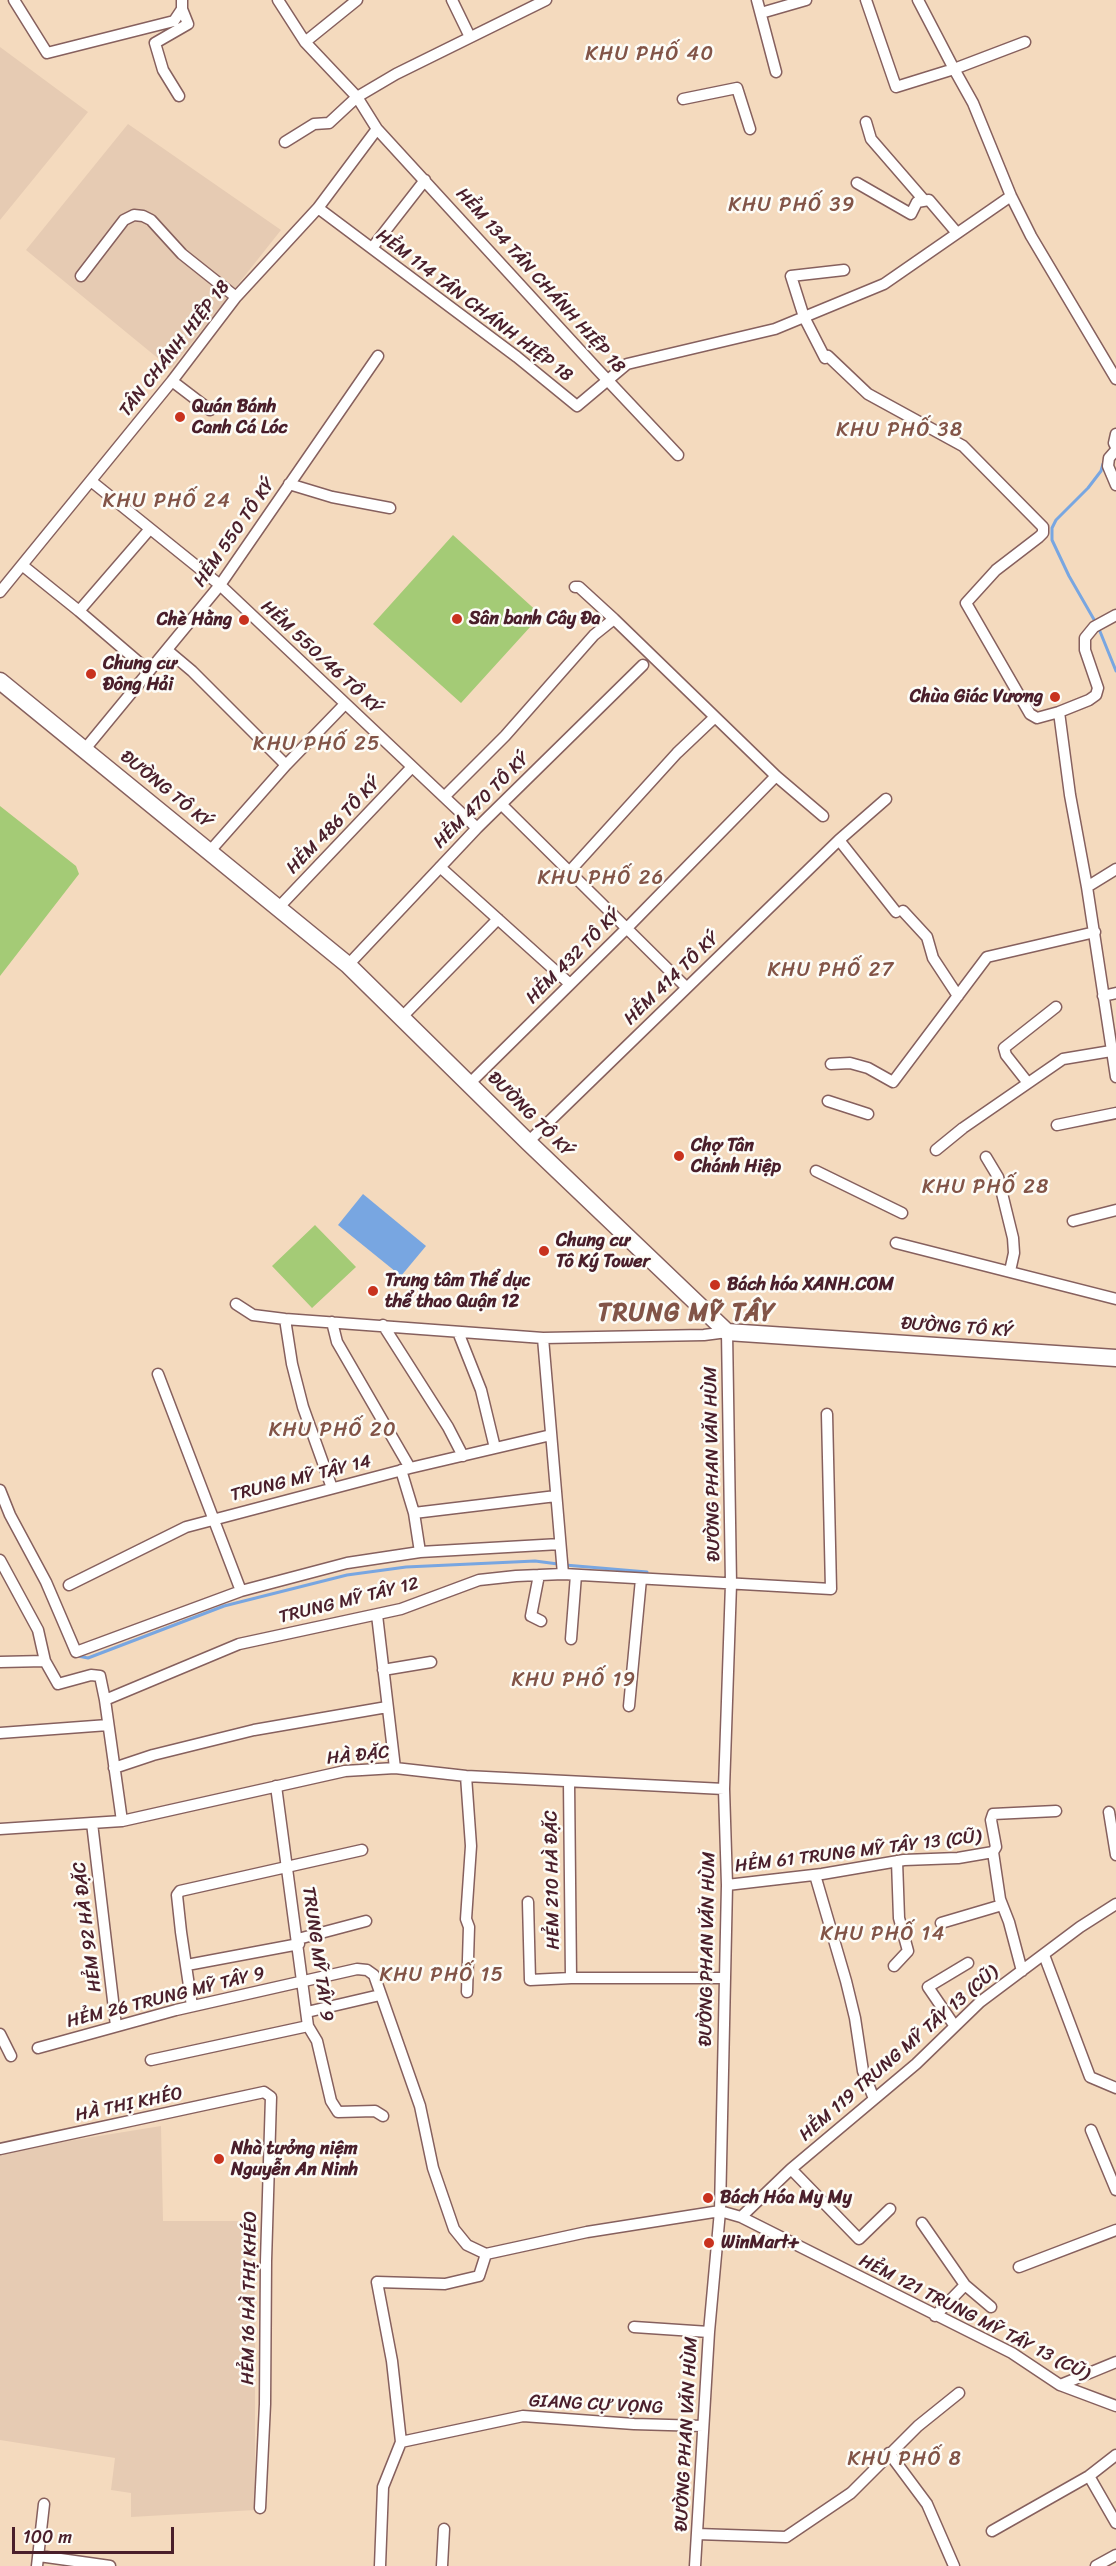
<!DOCTYPE html>
<html>
<head>
<meta charset="utf-8">
<style>
  body { margin:0 }
  #map { position:relative; width:1116px; height:2566px; overflow:hidden; background:#f4dabe; font-family:Sriracha,sans-serif }
  canvas { display:block }
  .scale { position:absolute; left:12px; top:2527px; width:162px; height:27px; box-sizing:border-box; border:3px solid #4a1f2b; border-top:0; padding-left:8px; font-size:18px; line-height:21px; white-space:nowrap; color:#4a1f2b; -webkit-text-stroke:4px #fdfcf7; paint-order:stroke }
</style>
</head>
<body>
<div id="map">
<canvas width="1116" height="2566"></canvas>
<div class="scale">100 m</div>
</div>
<script>
const context = document.querySelector('canvas').getContext('2d');
context.lineJoin = 'round';
function paint(path, color) { context.fillStyle = color; context.fill(path, 'evenodd'); }
const shape = rows => new Path2D(rows.map(r => 'M' + r).join(''));
function stroke(path, color, width, dash) { context.strokeStyle = color; context.lineWidth = width; context.lineCap = dash ? 'butt' : 'round'; context.setLineDash(dash || []); context.stroke(path); }
function write(font, color, halo, rows, align = 'center') {
  context.font = font + ' Sriracha,sans-serif'; context.lineWidth = 5; context.setLineDash([]); context.textBaseline = 'middle'; context.strokeStyle = halo; context.fillStyle = color; for (const [text, x, y, turn = 0] of rows) {
    context.save(); context.translate(x, y); context.rotate((+turn || 0) * Math.PI / 180); context.textAlign = isNaN(turn) ? turn : align; if (halo) context.strokeText(text, 0, 0); context.fillText(text, 0, 0); context.restore();
  }
}
paint(shape([
  [0,47,88,112,0,220],
  [128,124,281,230,171,369,26,250],
  [161,2126,163,2221,255,2221,255,2510,131,2517,131,2493,111,2490,115,2458,0,2440,0,2152]
]), '#e6cbb3');
paint(shape([
  [453,535,541,615,461,703,373,624],
  [0,806,76,866,79,874,0,976],
  [315,1225,356,1267,312,1308,272,1266]
]), '#a4cb76');
paint(shape([
  [363,1194,426,1246,401,1276,338,1225]
]), '#78a6e1');
stroke(shape([
  [1096,623,1069,576,1052,540,1052,528,1056,520,1088,488,1101,471,1103,464],
  [1099,629,1116,671],
  [565,1565,647,1572],
  [73,1655,88,1658,224,1606,347,1575,406,1567,535,1561,558,1564]
]), '#78a6e1', 3);
const minor = shape([
  [14,0,47,53,174,21,182,9,182,0],
  [278,0,305,42,357,97,377,129,597,369,678,455],
  [452,0,470,37],
  [757,0,776,72],
  [866,0,896,87,954,69,973,103,1011,196,1031,236,1116,379],
  [918,0,954,69,1025,42],
  [761,13,806,0],
  [305,42,357,0],
  [179,96,163,70,155,43,188,24,182,9],
  [683,99,737,88,750,129],
  [866,122,871,139,923,199],
  [285,142,314,124,329,123,357,97,396,74,546,0],
  [857,183,911,214,917,202,929,200,957,233],
  [318,208,517,357,577,406,627,364,775,329,884,284,1011,196],
  [372,248,425,180],
  [844,270,791,276,804,317,825,358,828,356,868,394,963,446,1043,527,1043,533,1039,537,996,570,966,603,1030,714,1037,718,1059,712],
  [81,276,124,220,134,215,143,216,151,220,182,254,236,297],
  [172,381,210,410],
  [1116,434,1114,443,1116,447],
  [1116,450,1109,458,1108,466,1116,485],
  [91,481,220,585,477,828],
  [289,484,332,497,390,508],
  [22,565,79,611,149,530],
  [575,587,579,587,614,619,776,776,823,816],
  [0,592,172,381,236,297,318,208,377,129],
  [79,611,149,671],
  [1116,615,1094,627,1085,638,1085,650,1098,688,1096,695,1089,700,1059,712,1070,795,1087,887,1116,1077],
  [167,650,192,671,286,765],
  [85,749,220,585,378,356],
  [444,797,505,736,594,635,614,619],
  [502,805,686,987],
  [839,840,896,912],
  [210,851,286,765,345,704],
  [440,867,570,984],
  [569,872,677,753,715,717],
  [1087,887,1116,869],
  [279,907,412,767],
  [903,911,927,937,933,958,958,996],
  [348,965,477,828,643,665],
  [1103,996,1116,993],
  [402,1017,498,919],
  [831,1064,850,1063,868,1068,893,1082,987,957,1095,932],
  [470,1083,626,929,776,776],
  [1028,1083,1006,1055,1004,1048,1056,1007],
  [828,1101,868,1114],
  [1057,1125,1116,1113],
  [528,1142,839,840,886,799],
  [936,1150,963,1128,1063,1059,1111,1051],
  [986,1157,998,1177,1013,1238,1014,1253,1010,1271],
  [816,1171,902,1213],
  [1073,1221,1116,1210],
  [896,1243,1116,1299],
  [236,1304,253,1315,285,1319,543,1338,704,1335,727,1332,731,1584,724,1789,727,1885,720,2211,709,2332,695,2566],
  [285,1319,292,1364,303,1407,332,1488],
  [332,1322,337,1342,410,1468],
  [383,1325,448,1427,463,1456],
  [458,1332,481,1390,495,1448],
  [543,1338,563,1574],
  [158,1374,241,1591],
  [401,1470,414,1513,556,1496],
  [0,1490,10,1515,46,1582,76,1652,241,1591,347,1563,420,1552,414,1513],
  [420,1552,560,1544],
  [0,1560,38,1630,45,1661,58,1684,91,1675,100,1676,105,1700],
  [539,1575,531,1616,541,1621],
  [69,1585,186,1527,410,1468,551,1435],
  [377,1615,395,1768],
  [571,1639,576,1575],
  [0,1662,45,1661],
  [383,1670,431,1662],
  [629,1706,641,1579],
  [0,1733,108,1725],
  [114,1768,153,1755,254,1730,387,1707],
  [466,1776,471,1846,466,1919,469,1927,467,1992],
  [569,1782,571,1978],
  [276,1786,308,2026,317,2041,331,2101,338,2112,375,2111,383,2116],
  [1109,1812,1116,1855],
  [122,1821,105,1700,239,1644,401,1609,479,1580,516,1576,563,1574,831,1589,827,1414],
  [92,1823,116,2026],
  [0,1829,122,1821,345,1771,395,1768,466,1776,724,1789],
  [815,1875,846,1981,855,2018,863,2071,874,2099],
  [727,1885,822,1874,904,1860,958,1858,993,1852],
  [528,1902,530,1980,571,1978,724,1978],
  [941,1923,1002,1905],
  [298,1939,366,1921],
  [1044,1955,1090,2077,1116,2088],
  [187,1965,299,1944],
  [894,1966,908,1951,899,1918,897,1861],
  [1022,1971,1009,1922,1000,1899,993,1852,996,1847,991,1820,993,1814,1056,1811],
  [192,2006,181,1932,177,1895,180,1891,362,1850],
  [307,2012,380,1995],
  [954,2025,928,1987,968,1963],
  [0,2034,11,2056],
  [38,2048,176,2010,357,1969,367,1970,374,1975,420,2106,433,2168,454,2229,467,2245,486,2254],
  [151,2060,308,2026],
  [1091,2130,1116,2190],
  [0,2149,264,2092,271,2097,266,2261,265,2404,260,2508],
  [791,2169,859,2239,890,2209],
  [741,2217,791,2169,916,2064,980,2002,1080,1927,1116,1904],
  [922,2223,965,2285,935,2316],
  [486,2254,587,2232,720,2211,741,2217,1012,2353,1060,2385,1116,2406],
  [1019,2267,1116,2230],
  [965,2285,991,2307],
  [634,2327,709,2332],
  [1060,2385,1116,2362],
  [401,2442,392,2361,377,2282,445,2284,479,2276,486,2254],
  [889,2453,927,2504,954,2566],
  [1089,2476,1116,2523],
  [992,2531,1089,2476,1116,2455],
  [697,2534,786,2537,851,2493,918,2426,959,2393],
  [39,2556,110,2566],
  [37,2566,44,2504],
  [380,2566,383,2487,401,2442,523,2416,634,2424,703,2426],
  [442,2566,444,2529],
  [1096,2566,1116,2555]
]);
const primary = shape([
  [0,681,348,965,528,1142,727,1332,1116,1358]
]);
stroke(minor, '#86605e', 13);
stroke(primary, '#86605e', 19);
stroke(minor, '#fff', 10);
stroke(primary, '#fff', 16);
for (const [x, y, r, color] of [
  [180,417,6,"#c8321e"],
  [457,619,6,"#c8321e"],
  [244,620,6,"#c8321e"],
  [91,674,6,"#c8321e"],
  [1055,697,6,"#c8321e"],
  [679,1156,6,"#c8321e"],
  [544,1251,6,"#c8321e"],
  [715,1285,6,"#c8321e"],
  [373,1291,6,"#c8321e"],
  [219,2159,6,"#c8321e"],
  [708,2198,6,"#c8321e"],
  [709,2243,6,"#c8321e"]
]) { const dot = new Path2D(); dot.arc(x, y, r, 0, 2 * Math.PI); context.fillStyle = color; context.fill(dot); stroke(dot, '#fdfcf7', 2); }
write('18px', '#4a1f2b', '#fdfcf7', [
  ["HẺM 134 TÂN CHÁNH HIỆP 18",540,281,48],
  ["HẺM 114 TÂN CHÁNH HIỆP 18",474,306,37],
  ["TÂN CHÁNH HIỆP 18",175,349,-52],
  ["HẺM 550 TÔ KÝ",235,533,-55],
  ["HẺM 550/46 TÔ KÝ",321,658,43],
  ["ĐƯỜNG TÔ KÝ",166,790,39],
  ["HẺM 470 TÔ KÝ",482,801,-45],
  ["HẺM 486 TÔ KÝ",334,826,-46],
  ["HẺM 432 TÔ KÝ",574,957,-45],
  ["HẺM 414 TÔ KÝ",672,979,-44],
  ["ĐƯỜNG TÔ KÝ",530,1115,45],
  ["ĐƯỜNG TÔ KÝ",957,1328,4],
  ["ĐƯỜNG PHAN VĂN HÙM",713,1464,-91],
  ["TRUNG MỸ TÂY 14",301,1479,-14],
  ["TRUNG MỸ TÂY 12",349,1601,-14],
  ["HÀ ĐẶC",358,1756,-6],
  ["HẺM 61 TRUNG MỸ TÂY 13 (CŨ)",858,1852,-7],
  ["HẺM 210 HÀ ĐẶC",553,1880,-91],
  ["HẺM 92 HÀ ĐẶC",88,1927,-97],
  ["ĐƯỜNG PHAN VĂN HÙM",708,1949,-89],
  ["TRUNG MỸ TÂY 9",317,1954,82],
  ["HẺM 26 TRUNG MỸ TÂY 9",166,1998,-14],
  ["HẺM 119 TRUNG MỸ TÂY 13 (CŨ)",899,2054,-41],
  ["HÀ THỊ KHÉO",129,2105,-12],
  ["HẺM 16 HÀ THỊ KHÉO",250,2298,-89],
  ["HẺM 121 TRUNG MỸ TÂY 13 (CŨ)",974,2318,27],
  ["GIANG CỰ VỌNG",596,2405,3],
  ["ĐƯỜNG PHAN VĂN HÙM",687,2434,-87]
]);
write('bold 18px', '#4a1f2b', '#fdfcf7', [
  ["Quán Bánh",192,407],
  ["Canh Cá Lóc",192,428],
  ["Sân banh Cây Đa",469,619],
  ["Chè Hằng",232,620,"right"],
  ["Chung cư",103,664],
  ["Đông Hải",103,685],
  ["Chùa Giác Vương",1043,697,"right"],
  ["Chợ Tân",691,1146],
  ["Chánh Hiệp",691,1167],
  ["Chung cư",556,1241],
  ["Tô Ký Tower",556,1262],
  ["Trung tâm Thể dục",385,1281],
  ["thể thao Quận 12",385,1302],
  ["Bách hóa XANH.COM",727,1285],
  ["Nhà tưởng niệm",231,2149],
  ["Nguyễn An Ninh",231,2170],
  ["Bách Hóa My My",720,2198],
  ["WinMart+",721,2243]
], 'left');
context.letterSpacing = '1.5px';
write('20px', '#825447', '#fdfcf7', [
  ["KHU PHỐ 40",650,55],
  ["KHU PHỐ 39",792,206],
  ["KHU PHỐ 38",900,431],
  ["KHU PHỐ 24",167,502],
  ["KHU PHỐ 25",317,745],
  ["KHU PHỐ 26",601,879],
  ["KHU PHỐ 27",831,971],
  ["KHU PHỐ 28",986,1188],
  ["KHU PHỐ 20",333,1431],
  ["KHU PHỐ 19",574,1681],
  ["KHU PHỐ 14",883,1935],
  ["KHU PHỐ 15",442,1976],
  ["KHU PHỐ 8",905,2460]
]);
context.letterSpacing = '0px';
context.letterSpacing = '1.5px';
write('bold 24px', '#825447', '#fdfcf7', [
  ["TRUNG MỸ TÂY",687,1314]
]);
context.letterSpacing = '0px';
</script>
</body>
</html>
